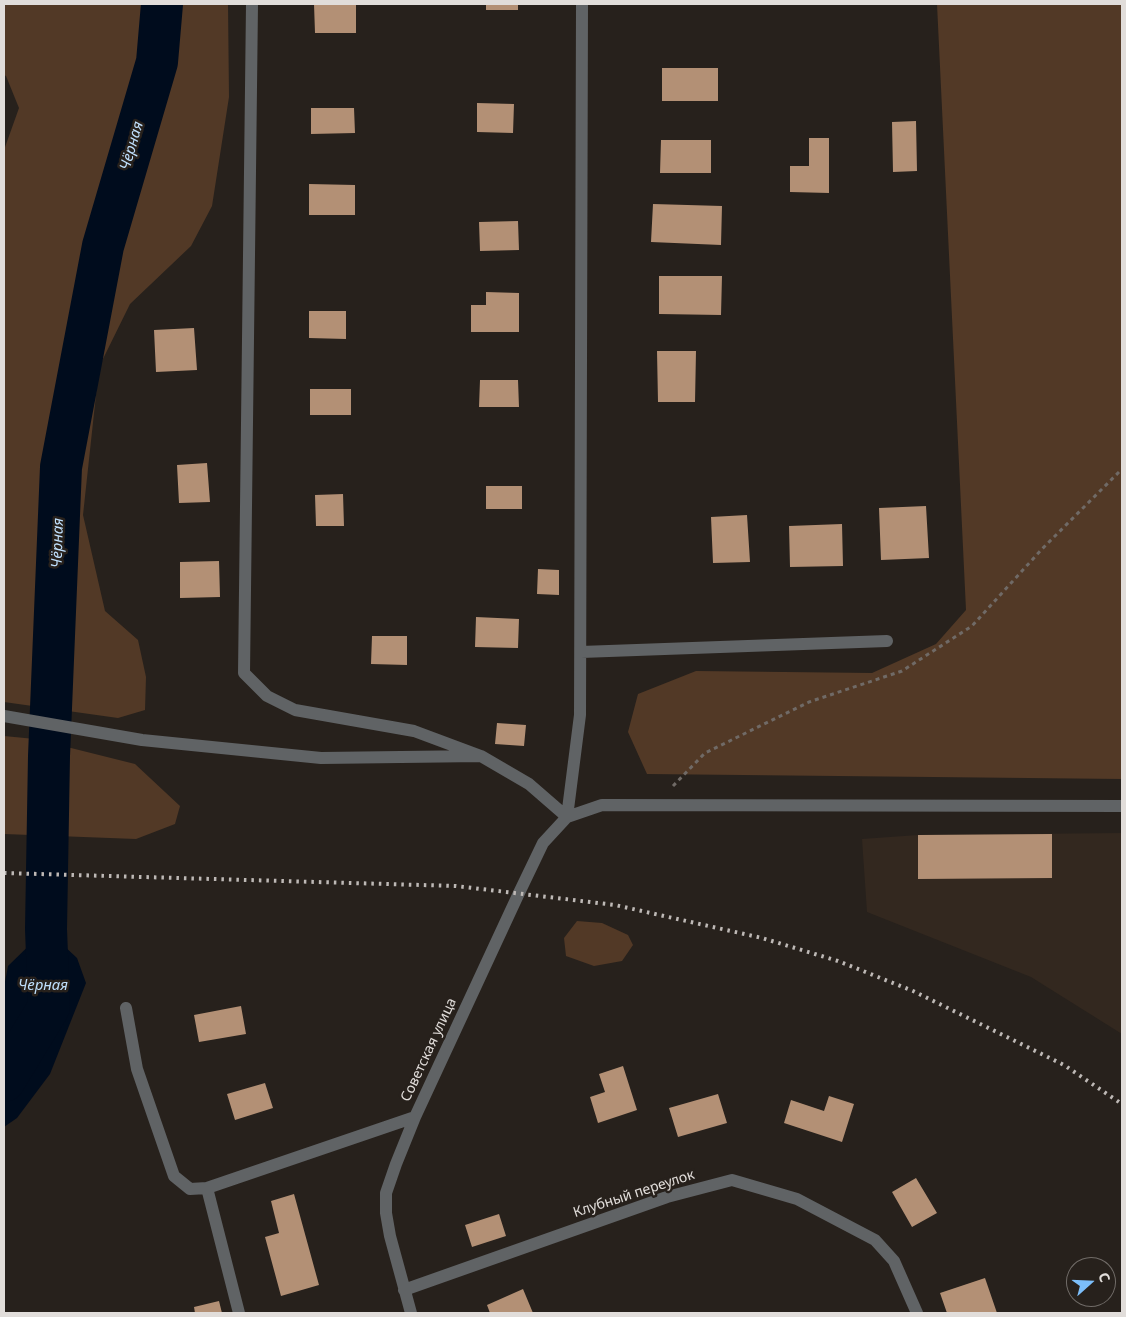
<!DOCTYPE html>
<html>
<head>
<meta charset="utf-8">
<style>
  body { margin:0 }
  #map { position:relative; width:1126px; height:1317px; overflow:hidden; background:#27211c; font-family:"Noto Sans",sans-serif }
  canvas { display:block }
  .frame { position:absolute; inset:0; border:5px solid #e1ddda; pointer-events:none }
  .north { position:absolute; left:1066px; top:1257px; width:50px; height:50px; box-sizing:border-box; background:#27211c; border:1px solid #716c68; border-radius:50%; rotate:70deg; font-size:14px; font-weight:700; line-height:20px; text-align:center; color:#e1ddda }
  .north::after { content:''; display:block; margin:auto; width:18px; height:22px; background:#7cbef9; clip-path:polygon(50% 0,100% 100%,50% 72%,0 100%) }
</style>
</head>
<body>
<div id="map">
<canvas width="1126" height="1317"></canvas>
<div class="frame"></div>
<div class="north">С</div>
</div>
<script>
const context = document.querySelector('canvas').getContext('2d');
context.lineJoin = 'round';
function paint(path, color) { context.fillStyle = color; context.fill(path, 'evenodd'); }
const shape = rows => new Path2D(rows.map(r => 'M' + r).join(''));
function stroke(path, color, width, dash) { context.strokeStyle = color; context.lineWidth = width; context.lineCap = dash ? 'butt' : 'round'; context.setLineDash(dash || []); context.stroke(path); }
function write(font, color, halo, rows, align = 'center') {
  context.font = font + ' "Noto Sans",sans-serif'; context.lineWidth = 5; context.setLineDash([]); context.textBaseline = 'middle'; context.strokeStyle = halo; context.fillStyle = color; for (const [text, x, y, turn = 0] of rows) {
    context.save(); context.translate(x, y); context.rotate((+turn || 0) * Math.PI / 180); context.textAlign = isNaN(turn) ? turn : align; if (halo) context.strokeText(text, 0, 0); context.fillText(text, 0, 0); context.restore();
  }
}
paint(shape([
  [1122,833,1122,1034,1031,977,867,912,862,839,918,835]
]), '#33281f');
paint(shape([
  [4,4,228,4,229,97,212,206,191,246,130,304,99,367,83,515,105,611,138,640,146,677,145,710,118,718,4,702,4,150,19,108,6,76,4,75],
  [937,4,1122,4,1122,779,647,774,628,732,638,694,696,671,872,673,936,644,966,610],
  [4,736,35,739,135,764,180,806,175,824,136,839,4,834],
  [577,921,602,923,628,935,633,945,622,961,594,966,566,956,564,938]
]), '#523926');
paint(shape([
  [46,929,77,958,86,983,50,1074,17,1118,4,1127,4,987,8,966]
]), '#000c1d');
stroke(shape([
  [4,1081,49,1007,46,929,49,756,61,467,103,246,157,62,162,4]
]), '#000c1d', 42);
paint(shape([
  [314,4,356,4,356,33,315,33],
  [486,4,518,4,518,10,486,10],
  [662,68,718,68,718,101,662,101],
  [477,103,514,104,513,133,477,132],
  [311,108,354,108,355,133,311,134],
  [916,121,917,171,893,172,892,122],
  [809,138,829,138,829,193,790,192,790,166,809,166],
  [661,140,711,140,711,173,660,173],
  [309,184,355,185,355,215,309,215],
  [653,204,722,206,721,245,651,242],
  [518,221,519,250,480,251,479,222],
  [659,276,722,276,721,315,659,314],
  [486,292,519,293,519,332,471,332,471,305,486,305],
  [309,311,346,311,346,339,309,338],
  [194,328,197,370,156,372,154,330],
  [657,351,696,351,695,402,658,402],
  [480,380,518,380,519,407,479,407],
  [310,389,351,389,351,415,310,415],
  [207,463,210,502,179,503,177,465],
  [486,486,522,486,522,509,486,509],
  [343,494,344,526,316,526,315,495],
  [926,506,929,558,881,560,879,508],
  [747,515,750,562,713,563,711,517],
  [842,524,843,566,790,567,789,526],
  [219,561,220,597,180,598,180,562],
  [538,569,559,570,559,595,537,594],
  [476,617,519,619,518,648,475,647],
  [372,636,407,636,407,665,371,664],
  [497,723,526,725,524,746,495,744],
  [1052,834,1052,878,918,879,918,835],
  [241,1006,246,1034,199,1042,194,1015],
  [623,1066,637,1110,598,1123,590,1097,605,1092,599,1074],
  [265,1083,273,1108,235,1120,227,1094],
  [718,1094,727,1123,678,1137,669,1108],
  [829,1096,854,1104,842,1142,784,1123,791,1100,824,1111],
  [916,1178,937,1213,912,1227,892,1192],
  [294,1194,319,1285,281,1296,265,1237,279,1233,271,1201],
  [499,1214,506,1236,472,1247,465,1225],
  [985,1278,997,1313,947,1313,940,1293],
  [523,1289,533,1313,490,1313,487,1305],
  [219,1301,222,1313,195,1313,194,1307]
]), '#b39075');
stroke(shape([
  [673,786,705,753,809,702,902,671,972,626,1042,549,1122,469]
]), '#706a66', 3, [4, 4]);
stroke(shape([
  [252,4,244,673,267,696,295,710,414,731,481,756],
  [581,652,887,641],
  [4,716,142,740,321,758,481,756,529,784,567,817],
  [567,817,580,715,582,4],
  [126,1008,137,1069,174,1176,190,1189,207,1188,415,1117],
  [207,1188,239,1313],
  [404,1290,667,1197,732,1180,797,1199,875,1240,894,1261,917,1313],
  [411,1313,390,1236,386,1213,386,1193,396,1164,415,1117,519,893,543,843,567,817,602,805,1122,806]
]), '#606365', 12);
stroke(shape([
  [4,873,456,886,615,905,762,938,838,961,913,991,1064,1065,1122,1104]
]), '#beb9b6', 4, [2.5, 5]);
write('14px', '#e1ddda', '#27211c', [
  ["Советская улица",429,1050,-65],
  ["Клубный переулок",634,1194,-18]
]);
write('italic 15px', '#bfdffc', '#27211c', [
  ["Чёрная",132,146,-74],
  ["Чёрная",58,543,-88],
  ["Чёрная",43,986]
]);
</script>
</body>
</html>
